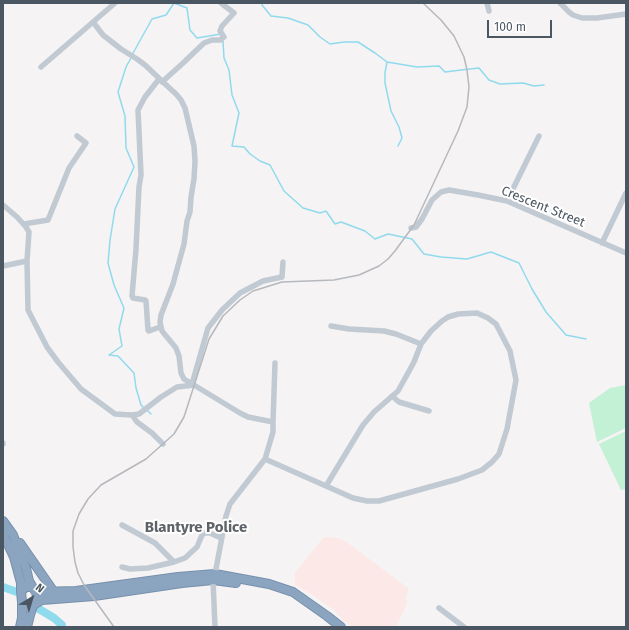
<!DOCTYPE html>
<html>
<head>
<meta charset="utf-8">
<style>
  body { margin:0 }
  #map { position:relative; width:629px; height:630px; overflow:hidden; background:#f5f3f3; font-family:"Fira Sans",sans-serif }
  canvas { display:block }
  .frame { position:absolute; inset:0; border:4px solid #4a5661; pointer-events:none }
  .north { position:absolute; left:12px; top:578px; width:40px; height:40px; -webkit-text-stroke:3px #fff; paint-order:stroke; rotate:38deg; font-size:11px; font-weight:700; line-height:16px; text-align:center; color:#4a5661 }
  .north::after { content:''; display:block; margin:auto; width:14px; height:18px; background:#4a5661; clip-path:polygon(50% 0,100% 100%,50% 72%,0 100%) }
  .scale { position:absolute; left:487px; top:20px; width:65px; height:18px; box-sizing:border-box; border:2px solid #4a5661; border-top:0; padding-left:5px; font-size:12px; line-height:14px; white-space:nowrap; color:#4a5661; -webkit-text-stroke:3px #fff; paint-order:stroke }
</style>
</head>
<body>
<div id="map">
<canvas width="629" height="630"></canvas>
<div class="frame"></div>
<div class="north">N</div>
<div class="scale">100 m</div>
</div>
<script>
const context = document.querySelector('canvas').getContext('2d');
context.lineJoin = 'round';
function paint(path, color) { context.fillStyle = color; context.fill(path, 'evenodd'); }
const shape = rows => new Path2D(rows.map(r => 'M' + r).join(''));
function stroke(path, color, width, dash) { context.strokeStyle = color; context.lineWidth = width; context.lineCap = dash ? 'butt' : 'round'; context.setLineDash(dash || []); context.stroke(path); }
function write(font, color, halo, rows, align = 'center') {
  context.font = font + ' "Fira Sans",sans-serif'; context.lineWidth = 4; context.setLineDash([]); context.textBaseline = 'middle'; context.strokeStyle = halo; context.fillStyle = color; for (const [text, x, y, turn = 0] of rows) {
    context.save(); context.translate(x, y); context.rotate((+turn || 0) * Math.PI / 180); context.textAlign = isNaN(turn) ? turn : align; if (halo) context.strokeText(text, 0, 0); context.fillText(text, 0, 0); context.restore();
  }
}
paint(shape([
  [324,537,337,538,345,541,409,589,405,598,407,601,405,608,396,627,353,627,343,620,334,610,313,595,295,585,295,573]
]), '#fce8e6');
paint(shape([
  [626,385,626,428,597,442,589,403,610,388],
  [626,431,626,489,621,490,599,444]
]), '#c3f1d5');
stroke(shape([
  [174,3,187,8,190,30,197,38,221,34],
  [262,3,262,5,271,16,288,18,308,25,320,37,330,44,344,42,358,42,375,53,387,62,417,67,439,66,445,72,461,70,479,68,489,80,500,84,523,83,534,86,544,85],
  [223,41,224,58,229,70,232,95,239,113,232,146,244,147,250,154,260,161,270,165,284,191,303,208,320,213,326,211,335,224,341,222,365,231,375,239,388,234,412,239,424,254,441,257,467,259,491,252,519,263,532,289,546,312,566,335,586,339],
  [132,55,152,19,166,15,174,3],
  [131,58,126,67,118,92,125,116,126,148,134,167,115,209,110,240,108,263,114,285,124,308,119,329,122,346,109,355,118,356,134,373,136,388,141,405,144,408],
  [387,62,385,73,385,83,391,111,399,127,402,138,398,146],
  [147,410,151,414]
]), '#90daee', 1.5);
stroke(shape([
  [3,587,17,592],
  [39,609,54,618,62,625,62,627]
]), '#90daee', 8);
const highway = shape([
  [3,521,13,535,26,568,29,581,33,588],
  [3,534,14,557,21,583,21,591],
  [20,543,54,592],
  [26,587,31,587,33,588,36,592,37,596,35,604,33,606,29,607,25,606,22,602,21,591,26,587],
  [36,592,76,591,178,577,215,574,269,584,293,592,327,616,341,627],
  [35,604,42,600,94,596,182,583,213,580,236,583],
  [20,627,22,618,22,602],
  [27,627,30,615,33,606]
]);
stroke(highway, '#7690ad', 10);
stroke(shape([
  [487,3,489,11],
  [560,3,569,12,573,15,582,18,597,18,626,14],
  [93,22,103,35,121,49,137,59,145,65,163,82,176,94,181,100,185,108,194,146,195,161,194,179,191,197,190,212,187,221,184,244,173,284,161,315,160,322,162,331,176,348,179,356,181,373,184,379,240,413,248,417,273,422],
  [41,67,115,3],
  [159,79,145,97,138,110,141,175,139,187,136,249,132,296,133,298,145,300,146,301,148,330,149,331,160,327],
  [162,82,182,64,204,43,212,40,221,40,222,38,224,37,220,31,222,26,234,13,221,3],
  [507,201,539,136],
  [3,205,17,217,26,227,29,232,27,261],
  [24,224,48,220,69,168,86,143,77,136],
  [411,228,416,227,422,219,432,200,441,192,449,190,478,195,507,201,626,253],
  [602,243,626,193],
  [3,266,27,261,28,310,47,347,58,362,81,389,115,414,132,415,139,414,161,397,177,387,194,385],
  [331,326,349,329,384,331,396,334,421,344],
  [192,384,208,328,222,310,240,293,263,281,282,277,283,262],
  [392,396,399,402,429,411],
  [132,415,137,422,152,433,163,444],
  [3,443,3,444],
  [265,459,326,486,353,498,367,501,379,501,458,479,482,470,492,462,499,454,507,429,516,380,510,351,496,324,488,318,477,313,458,314,448,317,442,321,431,331,421,344,414,362,403,382,398,391,374,412,363,425,326,486],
  [122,525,155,543,174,562],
  [122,567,130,569,148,568,174,562,185,558,197,547,202,535,205,533,210,533,221,538],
  [439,608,464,627],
  [215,627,213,580,215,574,226,516,230,504,265,459,273,432,273,422,275,363]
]), '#c1cad2', 5.5);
stroke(highway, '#8ba5c1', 8);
stroke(shape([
  [114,627,84,585,78,573,75,562,73,547,73,531,79,514,88,499,101,485,146,459,174,434,184,417,209,339,223,316,240,300,253,291,282,282,334,280,359,275,379,266,388,259,395,251,414,225,458,131,467,107,469,87,467,70,464,57,454,36,441,20,423,3]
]), '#b5b8bd', 1.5);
write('13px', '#4a5661', '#fff', [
  ["Crescent Street",543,207,22]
]);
write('bold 15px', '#5f6368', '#fff', [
  ["Blantyre Police",196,528]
]);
</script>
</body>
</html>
